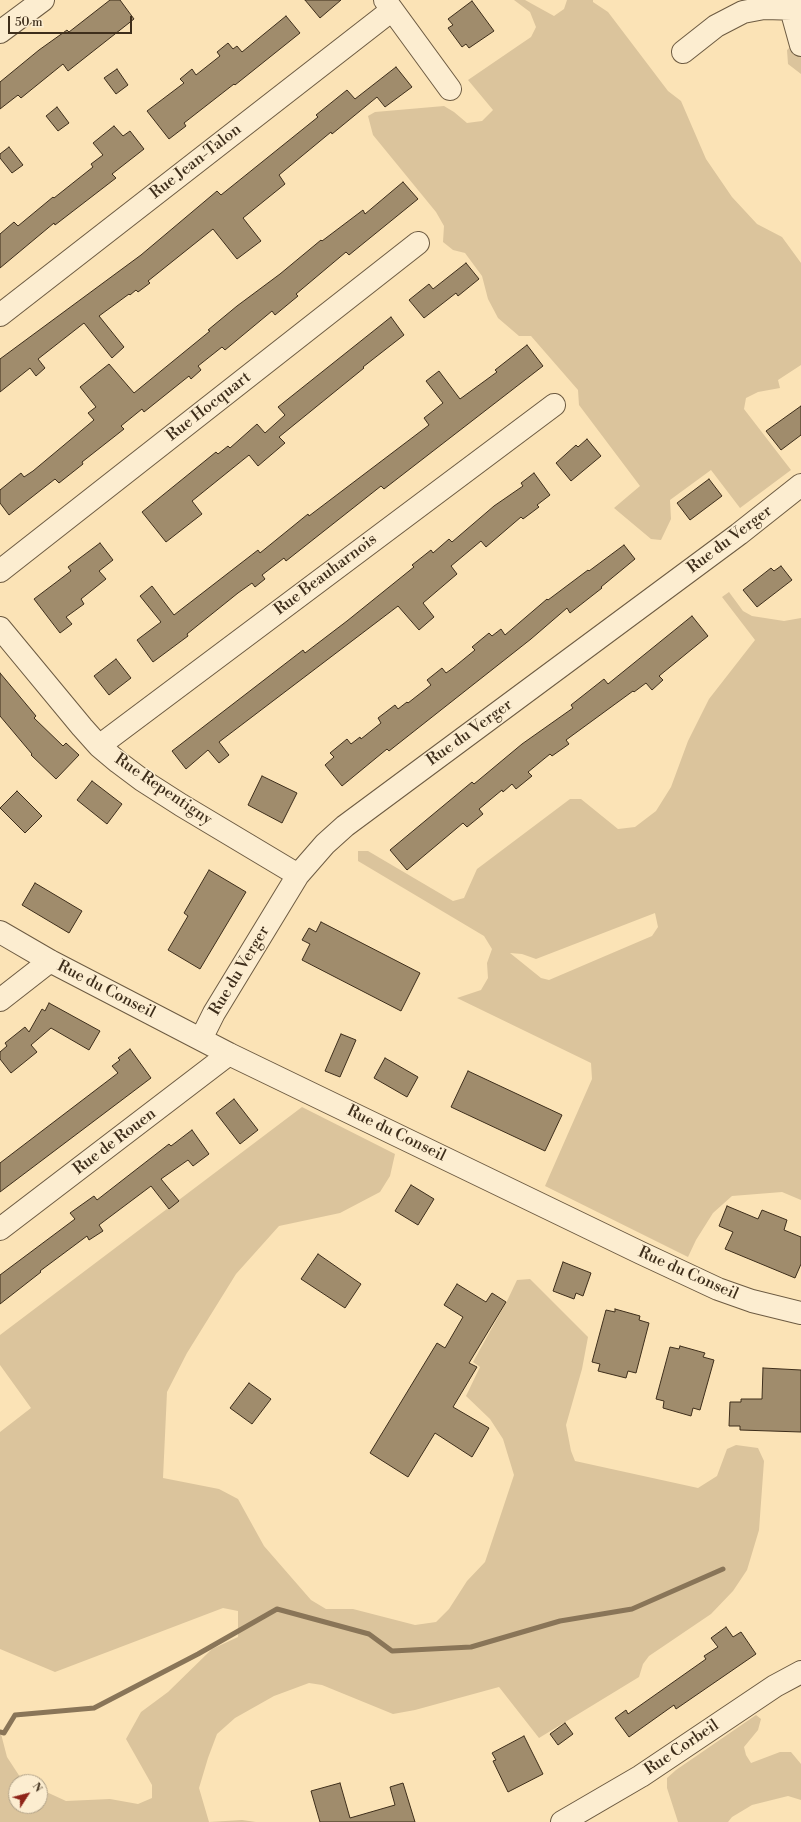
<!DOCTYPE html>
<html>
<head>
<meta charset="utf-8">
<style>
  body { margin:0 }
  #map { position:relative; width:801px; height:1822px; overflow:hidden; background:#fbe3b6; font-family:"Libre Bodoni",serif }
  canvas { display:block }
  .north { position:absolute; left:8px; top:1774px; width:40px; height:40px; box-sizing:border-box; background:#fcedd0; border:1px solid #b0a188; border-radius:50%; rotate:54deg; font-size:11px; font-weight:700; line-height:16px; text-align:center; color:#3e2e1b }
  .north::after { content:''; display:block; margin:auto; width:14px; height:18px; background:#8f2418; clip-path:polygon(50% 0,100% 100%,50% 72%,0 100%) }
  .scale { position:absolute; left:8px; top:16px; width:124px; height:18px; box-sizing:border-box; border:2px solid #3e2e1b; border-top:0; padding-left:5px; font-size:12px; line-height:14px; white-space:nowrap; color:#3e2e1b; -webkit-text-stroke:3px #fcedd0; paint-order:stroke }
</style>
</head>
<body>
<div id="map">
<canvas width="801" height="1822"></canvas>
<div class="north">N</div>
<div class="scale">50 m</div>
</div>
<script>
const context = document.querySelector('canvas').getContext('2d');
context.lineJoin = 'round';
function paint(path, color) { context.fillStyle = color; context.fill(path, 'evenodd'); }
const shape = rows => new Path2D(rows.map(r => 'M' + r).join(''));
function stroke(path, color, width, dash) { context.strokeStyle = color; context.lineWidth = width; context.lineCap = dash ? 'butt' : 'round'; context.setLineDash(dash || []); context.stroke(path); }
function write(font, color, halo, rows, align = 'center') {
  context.font = font + ' "Libre Bodoni",serif'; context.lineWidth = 3; context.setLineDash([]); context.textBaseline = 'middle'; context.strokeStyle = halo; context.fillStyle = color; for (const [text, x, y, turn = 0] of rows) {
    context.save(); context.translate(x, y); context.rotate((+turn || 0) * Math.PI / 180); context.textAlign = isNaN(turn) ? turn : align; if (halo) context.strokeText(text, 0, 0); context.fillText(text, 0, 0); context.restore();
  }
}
paint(shape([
  [514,0,525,0,554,16,564,9,567,0,593,0,593,2,608,12,668,91,681,101,706,159,732,197,757,224,782,237,801,263,801,365,778,380,780,388,758,392,746,398,744,409,791,470,740,508,711,470,670,500,671,519,661,540,651,539,614,508,640,486,579,405,578,390,531,336,519,336,498,318,488,299,482,276,465,253,453,250,443,242,444,226,436,212,373,135,368,116,375,112,444,106,454,112,467,123,482,121,493,110,468,80,531,37,536,27,530,12],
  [801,37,801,74,788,64,787,50],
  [729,592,743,611,752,616,784,621,801,618,801,1200,782,1192,732,1196,713,1213,696,1240,688,1257,545,1186,592,1079,591,1063,457,998,481,990,488,978,487,963,492,949,484,936,358,861,358,851,368,851,453,901,464,898,477,869,570,799,581,799,618,829,635,827,656,811,671,787,688,741,709,699,755,640,722,597],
  [655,913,658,927,652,936,549,980,541,978,510,953,522,954,536,959],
  [302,1107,395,1154,390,1176,380,1192,340,1213,279,1226,236,1274,187,1353,167,1392,163,1478,219,1489,238,1499,264,1546,311,1600,326,1609,353,1609,415,1625,436,1622,449,1609,467,1581,485,1562,514,1475,503,1439,490,1419,466,1396,480,1367,473,1362,508,1299,517,1280,530,1279,588,1337,582,1369,566,1425,571,1451,575,1461,698,1488,717,1476,727,1449,736,1445,758,1448,764,1461,759,1530,747,1570,733,1591,711,1614,649,1656,643,1664,639,1677,539,1738,499,1687,415,1710,393,1714,322,1685,309,1683,274,1696,235,1718,217,1734,208,1758,199,1788,209,1822,242,1820,256,1822,0,1822,0,1730,7,1757,22,1780,25,1782,16,1782,16,1806,40,1806,40,1789,66,1801,110,1799,138,1804,152,1798,152,1785,126,1739,141,1712,168,1692,212,1649,238,1637,238,1611,223,1608,55,1672,0,1649,0,1432,31,1408,0,1365,0,1335],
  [756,1715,761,1719,758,1730,744,1747,746,1755,751,1763,780,1752,791,1752,801,1764,801,1800,788,1796,752,1805,732,1817,728,1822,678,1822,667,1788,667,1778,676,1770]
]), '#dbc49c');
stroke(shape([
  [0,1732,4,1733,15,1715,94,1708,198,1654,277,1609,369,1634,392,1651,471,1647,560,1621,632,1609,723,1569]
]), '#897558', 5);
const building = shape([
  [110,0,120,0,134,19,68,71,63,64,21,98,18,95,0,109,0,82,39,50,67,30,69,32,110,0],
  [305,0,341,0,320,18,305,0],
  [472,1,494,31,469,48,466,44,462,47,448,28,453,25,448,19,472,1],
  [286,16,300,33,235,85,234,84,184,123,186,126,169,139,147,111,184,83,180,79,192,69,196,75,220,56,217,52,228,43,233,49,237,46,242,52,286,16],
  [396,67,412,87,385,107,377,97,332,134,331,132,279,175,285,184,243,218,261,241,237,259,213,229,148,281,150,283,138,292,136,290,130,295,129,294,99,316,124,347,112,358,84,323,38,359,45,368,36,376,30,368,0,392,0,359,141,255,217,191,221,195,318,117,316,115,347,90,355,99,396,67],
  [117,69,128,85,116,94,104,78,117,69],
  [57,107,69,123,58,131,46,116,57,107],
  [114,126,123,136,130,131,144,149,112,174,116,178,55,225,54,223,0,268,0,234,14,222,18,226,53,197,54,198,93,167,91,164,103,155,93,143,114,126],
  [9,147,23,165,12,173,0,158,0,154,9,147],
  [403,182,418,199,349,255,346,252,296,294,298,296,275,315,272,311,225,350,222,347,198,366,201,370,191,379,189,376,144,412,142,409,121,426,124,429,82,462,83,464,59,483,55,479,9,515,0,503,0,490,21,473,24,477,33,471,94,420,88,413,96,407,80,387,109,364,134,393,210,331,208,330,237,306,280,274,321,240,322,241,363,210,365,214,403,182],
  [466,263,479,279,458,296,456,293,424,318,409,300,429,284,433,289,466,263],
  [391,317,404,335,363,367,364,368,279,437,285,443,258,466,249,455,192,501,202,514,166,542,142,512,216,452,218,454,228,446,230,448,257,424,265,433,285,415,278,407,391,317],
  [527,345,543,366,384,489,381,486,286,561,284,558,262,575,265,579,255,587,252,583,238,593,187,634,188,636,153,662,137,640,161,622,140,596,152,586,174,615,258,550,260,553,308,514,309,516,429,425,424,418,443,403,426,381,439,371,460,399,497,372,495,370,527,345],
  [801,406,801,435,781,450,766,431,801,406],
  [587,439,601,456,571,481,556,463,576,445,578,447,587,439],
  [534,473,550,495,537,505,539,507,523,519,521,517,486,547,481,541,451,566,457,574,423,603,434,617,419,630,398,606,219,742,229,755,219,763,208,750,186,769,172,751,303,650,305,653,347,621,414,567,412,565,431,550,433,553,449,539,452,542,494,506,523,486,521,483,534,473],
  [709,479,722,496,690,520,677,503,709,479],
  [100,543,113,560,99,571,106,579,81,599,84,604,66,617,72,624,60,633,34,599,71,571,68,567,100,543],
  [624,545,635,559,601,587,602,588,570,613,567,608,531,639,389,751,387,749,342,786,325,765,334,757,330,753,347,739,351,744,360,737,361,739,381,723,378,718,395,705,398,709,407,702,408,703,431,685,427,680,442,668,446,673,453,668,475,650,472,647,489,633,492,636,501,629,505,635,547,599,548,600,588,570,589,571,624,545],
  [781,566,792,580,757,607,743,590,771,568,774,571,781,566],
  [692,616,708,636,659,676,663,680,652,690,646,683,634,692,633,691,566,740,569,744,552,756,550,754,528,772,532,776,516,789,512,784,503,792,502,790,479,809,483,814,467,827,463,823,407,870,390,850,472,782,474,784,522,744,573,708,571,705,604,679,608,684,692,616],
  [116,659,131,678,109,695,94,676,116,659],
  [0,673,36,716,34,718,63,746,66,743,79,755,56,779,31,755,32,754,0,716,0,673],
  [262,776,297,793,282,823,248,805,262,776],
  [92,781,122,804,107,824,77,800,92,781],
  [17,791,42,816,25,833,0,808,17,791],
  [209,870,246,892,200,969,168,950,188,916,184,913,209,870],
  [35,883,82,911,69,933,22,905,35,883],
  [321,922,420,973,401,1011,302,960,310,944,302,940,309,928,316,932,321,922],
  [49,1003,100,1031,89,1050,51,1028,31,1045,37,1052,11,1073,0,1059,0,1052,7,1046,5,1043,25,1027,29,1032,42,1009,45,1011,49,1003],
  [341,1034,356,1040,340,1077,325,1071,341,1034],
  [130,1049,151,1078,0,1192,0,1163,118,1073,112,1066,120,1060,118,1058,130,1049],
  [385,1058,418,1077,407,1097,374,1078,385,1058],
  [468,1071,562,1115,545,1151,451,1107,468,1071],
  [234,1099,258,1130,240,1144,216,1113,234,1099],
  [192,1130,209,1154,193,1166,188,1160,161,1179,179,1201,169,1209,151,1186,99,1225,103,1231,89,1240,87,1236,40,1271,41,1272,0,1304,0,1275,75,1219,70,1213,94,1196,97,1200,169,1144,171,1146,192,1130],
  [411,1185,434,1199,418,1225,395,1211,411,1185],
  [727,1206,758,1219,762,1210,787,1220,784,1230,801,1237,801,1264,795,1278,725,1249,733,1232,719,1226,727,1206],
  [318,1254,361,1284,345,1308,301,1279,318,1254],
  [563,1262,591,1273,583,1296,576,1293,574,1299,553,1291,563,1262],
  [457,1284,486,1302,492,1293,506,1302,469,1363,477,1367,453,1407,489,1428,472,1457,435,1433,408,1477,370,1453,437,1343,445,1348,463,1317,444,1305,457,1284],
  [615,1309,640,1316,639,1320,649,1323,636,1373,628,1371,626,1378,598,1371,600,1364,592,1362,606,1310,615,1312,615,1309],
  [680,1346,705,1353,703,1357,714,1360,700,1410,693,1408,691,1416,663,1408,664,1401,656,1399,670,1347,679,1349,680,1346],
  [763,1368,801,1370,801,1432,740,1430,740,1426,729,1426,730,1402,741,1402,741,1399,762,1399,763,1368],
  [249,1383,271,1399,252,1424,230,1408,249,1383],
  [726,1627,733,1637,741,1632,756,1654,676,1709,674,1705,629,1737,615,1718,626,1710,628,1714,706,1659,704,1656,718,1647,711,1638,726,1627],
  [565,1723,573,1734,558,1745,550,1734,565,1723],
  [524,1736,543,1774,508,1792,493,1761,496,1760,492,1753,524,1736],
  [340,1783,350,1818,395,1805,390,1787,403,1783,415,1822,320,1822,311,1791,340,1783]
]);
paint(building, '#a08c6c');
stroke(building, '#3e2e1b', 1);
const minor = shape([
  [385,0,450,89],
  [791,9,801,45],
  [0,32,43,0],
  [683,52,716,26,743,12,764,8,801,9],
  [0,315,392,10],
  [0,571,418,243],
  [0,628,82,727,99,746,118,762,142,780,181,805,298,875],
  [99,746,554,405],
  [0,932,50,961,229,1054,641,1253,718,1289,752,1301,801,1313],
  [0,1000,50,961],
  [201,1039,214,1013,298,875,325,844,345,826,739,534,801,485],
  [0,1229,229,1054],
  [562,1822,641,1776,775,1686,801,1672]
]);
stroke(minor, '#6d5b42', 24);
stroke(minor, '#fcedd0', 22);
write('16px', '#3e2e1b', '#fcedd0', [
  ["Rue Jean-Talon",196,162,-38],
  ["Rue Hocquart",209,407,-38],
  ["Rue du Verger",730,540,-37],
  ["Rue Beauharnois",326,575,-37],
  ["Rue du Verger",470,733,-36],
  ["Rue Repentigny",163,790,34],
  ["Rue du Verger",240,971,-59],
  ["Rue du Conseil",106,990,27],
  ["Rue du Conseil",396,1134,26],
  ["Rue de Rouen",115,1142,-37],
  ["Rue du Conseil",688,1274,24],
  ["Rue Corbeil",682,1748,-34]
]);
</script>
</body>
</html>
